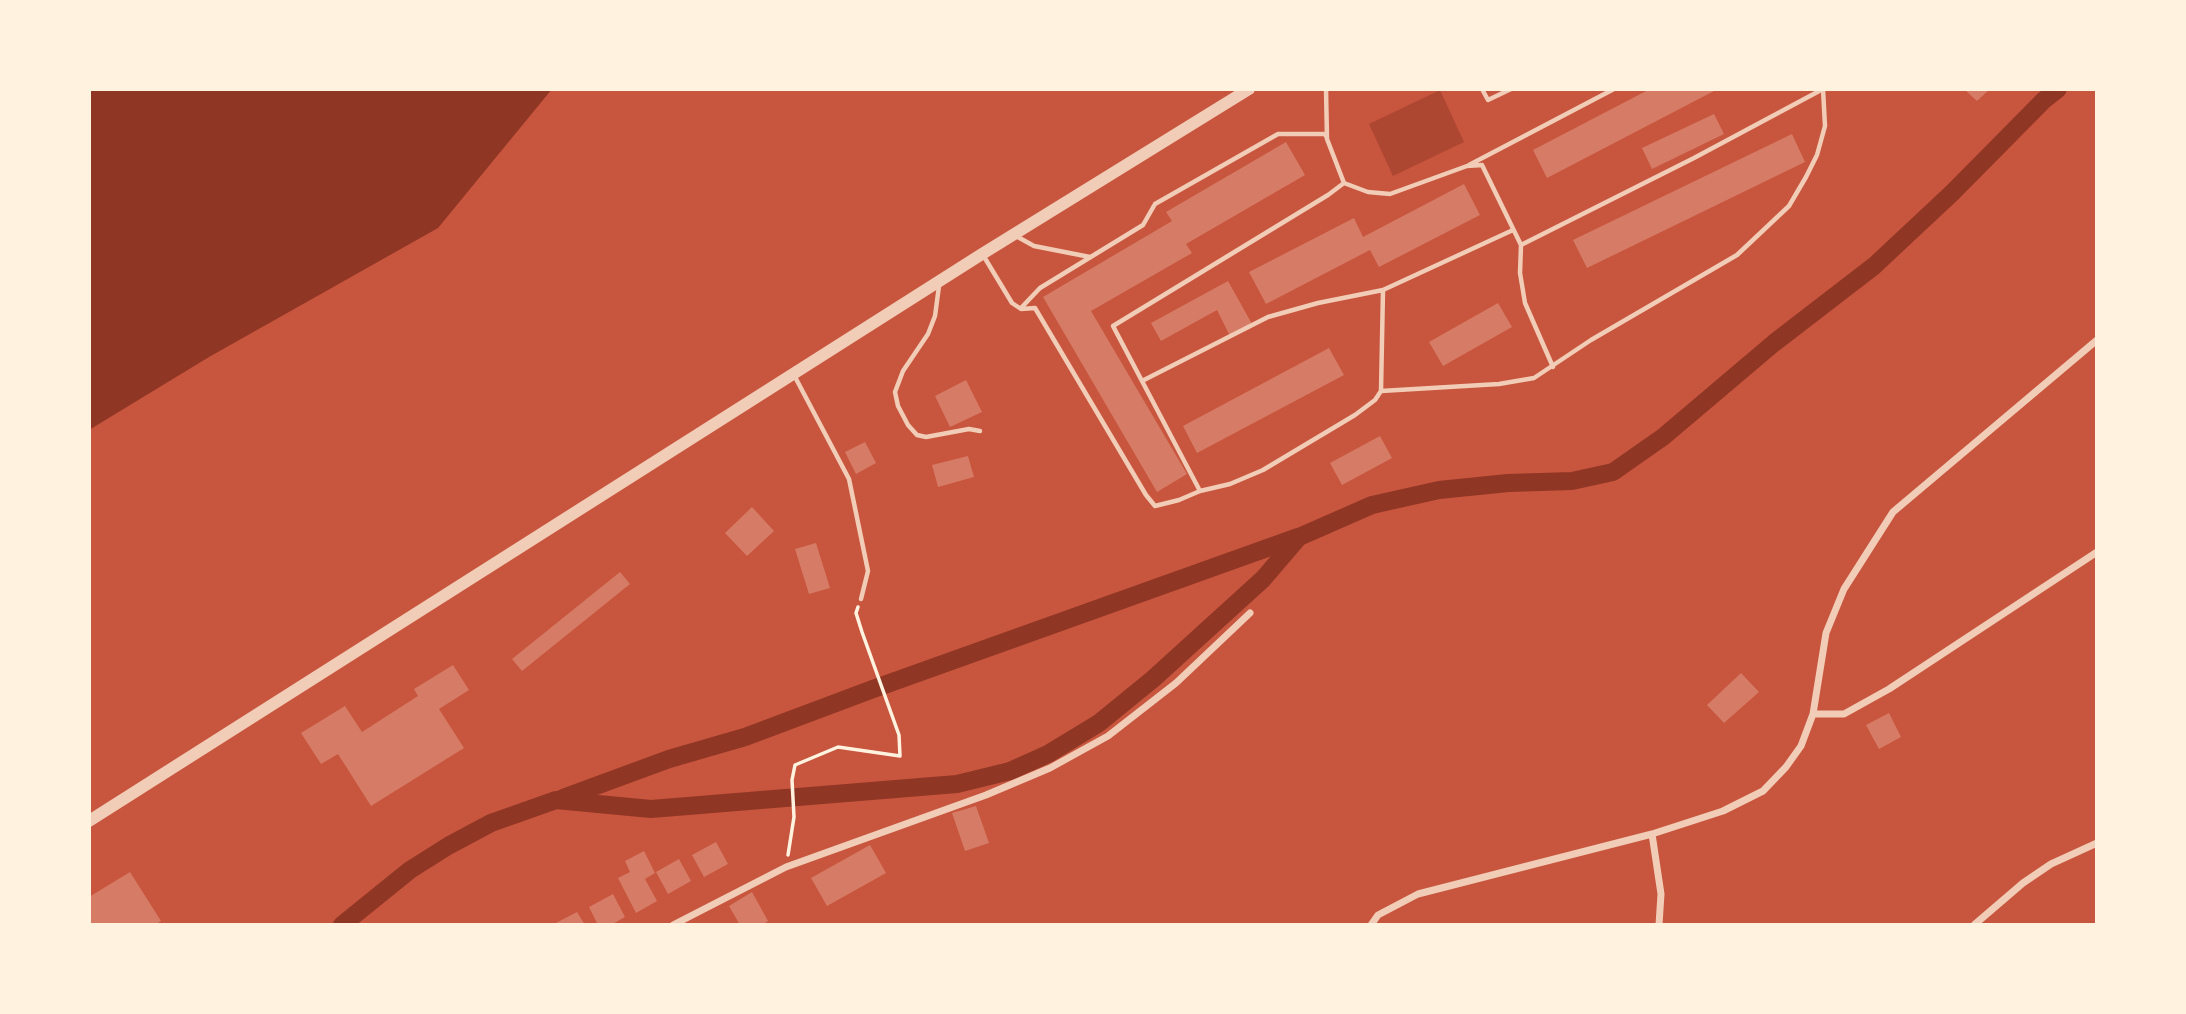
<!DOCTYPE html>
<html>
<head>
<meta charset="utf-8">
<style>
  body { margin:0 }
  #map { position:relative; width:2186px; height:1014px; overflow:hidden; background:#c8553d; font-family:"Nunito Sans",sans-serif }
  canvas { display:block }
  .frame { position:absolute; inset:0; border:91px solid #fff3e0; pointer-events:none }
</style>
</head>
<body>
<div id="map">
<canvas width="2186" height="1014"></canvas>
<div class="frame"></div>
</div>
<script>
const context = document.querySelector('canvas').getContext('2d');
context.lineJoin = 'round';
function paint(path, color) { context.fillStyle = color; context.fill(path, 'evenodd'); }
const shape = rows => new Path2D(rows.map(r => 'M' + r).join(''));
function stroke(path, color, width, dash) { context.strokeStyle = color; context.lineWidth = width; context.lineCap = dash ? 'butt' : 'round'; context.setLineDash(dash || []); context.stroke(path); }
paint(shape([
  [1440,90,1464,142,1393,176,1369,124]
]), '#ae4732');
paint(shape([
  [89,89,552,89,438,228,209,357,89,430]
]), '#8f3625');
stroke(shape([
  [563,798,669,759,745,737,873,689,1298,537],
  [342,925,410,870,448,846,491,823,556,800,651,809,957,784,1010,771,1048,754,1099,723,1153,679,1263,579,1299,537,1372,505,1439,490,1508,483,1572,481,1613,472,1663,437,1774,343,1874,266,1952,193,2044,100,2058,89]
]), '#8f3625', 18);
paint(shape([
  [1650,89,1713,89,1714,91,1547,178,1533,150],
  [1964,89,1990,89,1977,101],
  [1714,114,1724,134,1652,169,1642,148],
  [1792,134,1805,162,1587,268,1573,240],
  [1286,142,1305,175,1186,244,1192,253,1091,311,1187,474,1157,492,1043,297,1172,221,1166,212],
  [1464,184,1480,215,1379,267,1370,250,1266,304,1249,272,1354,218,1363,237],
  [1228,281,1252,324,1230,336,1217,310,1161,341,1151,323],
  [1498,303,1512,327,1443,366,1429,342],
  [1329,348,1344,375,1197,453,1183,426],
  [966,380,982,412,950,427,935,396],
  [1380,436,1392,458,1342,485,1330,463],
  [865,442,876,463,856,474,845,452],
  [968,456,974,477,938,487,932,465],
  [752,507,774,531,747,556,725,533],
  [816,543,830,588,809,594,795,549],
  [620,572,630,584,522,671,512,659],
  [453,665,469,690,439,709,464,748,371,806,338,754,321,764,301,733,345,706,362,732,418,696,414,689],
  [1741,673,1759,692,1724,723,1707,705],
  [1889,713,1901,737,1879,749,1866,725],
  [976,806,989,843,965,851,952,813],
  [716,842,728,864,704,877,692,855],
  [870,845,886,873,827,906,811,878],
  [644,851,655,873,645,879,657,901,636,913,618,878,630,872,625,861],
  [679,859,691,881,668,894,656,872],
  [130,872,161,921,155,925,89,925,89,897],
  [752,892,768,921,762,925,740,925,729,906],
  [613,894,625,917,611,925,598,925,589,907],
  [577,912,585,925,552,925]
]), '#d67c66');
stroke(shape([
  [788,855,794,817,792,780,795,765,838,747,900,756,899,735,862,632,856,613,858,607]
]), '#fff3e0', 3.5);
stroke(shape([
  [1482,89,1488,100,1511,89],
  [1469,165,1614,89],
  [1344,183,1368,192,1390,194,1467,166,1482,165,1521,245,1520,273,1525,303,1553,367],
  [1016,236,1034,246,1090,257],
  [1521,245,1694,158,1823,89],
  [983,255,1012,303,1021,309,1035,308,1146,495,1155,506,1179,500,1200,491,1230,484,1263,470,1355,415,1375,400,1381,391,1383,290],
  [939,286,935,316,928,334,903,371,895,392,898,406,908,425,917,435,926,437,969,429,980,431],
  [1021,308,1040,288,1143,225,1155,204,1278,134,1325,134,1327,138],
  [794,375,849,479,868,571,861,599],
  [1142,381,1268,317,1318,303,1383,290,1513,230],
  [1381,391,1499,384,1534,378,1591,340,1737,255,1789,206,1806,177,1817,155,1825,126,1823,89],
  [1200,491,1113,326,1328,195,1344,183,1327,139,1326,89]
]), '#f1ccb7', 4.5);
stroke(shape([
  [1813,714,1844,714,1889,689,2097,552],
  [1652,834,1661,894,1659,925],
  [673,925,786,867,986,795,1050,768,1108,736,1176,683,1250,613],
  [1371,925,1378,915,1418,894,1652,834,1723,811,1763,791,1786,767,1801,746,1813,714,1826,633,1844,589,1893,512,2097,340],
  [1974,925,2023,883,2051,864,2097,843]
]), '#f1ccb7', 7);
stroke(shape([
  [89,821,982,254,1249,89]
]), '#f1ccb7', 12);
</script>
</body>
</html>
